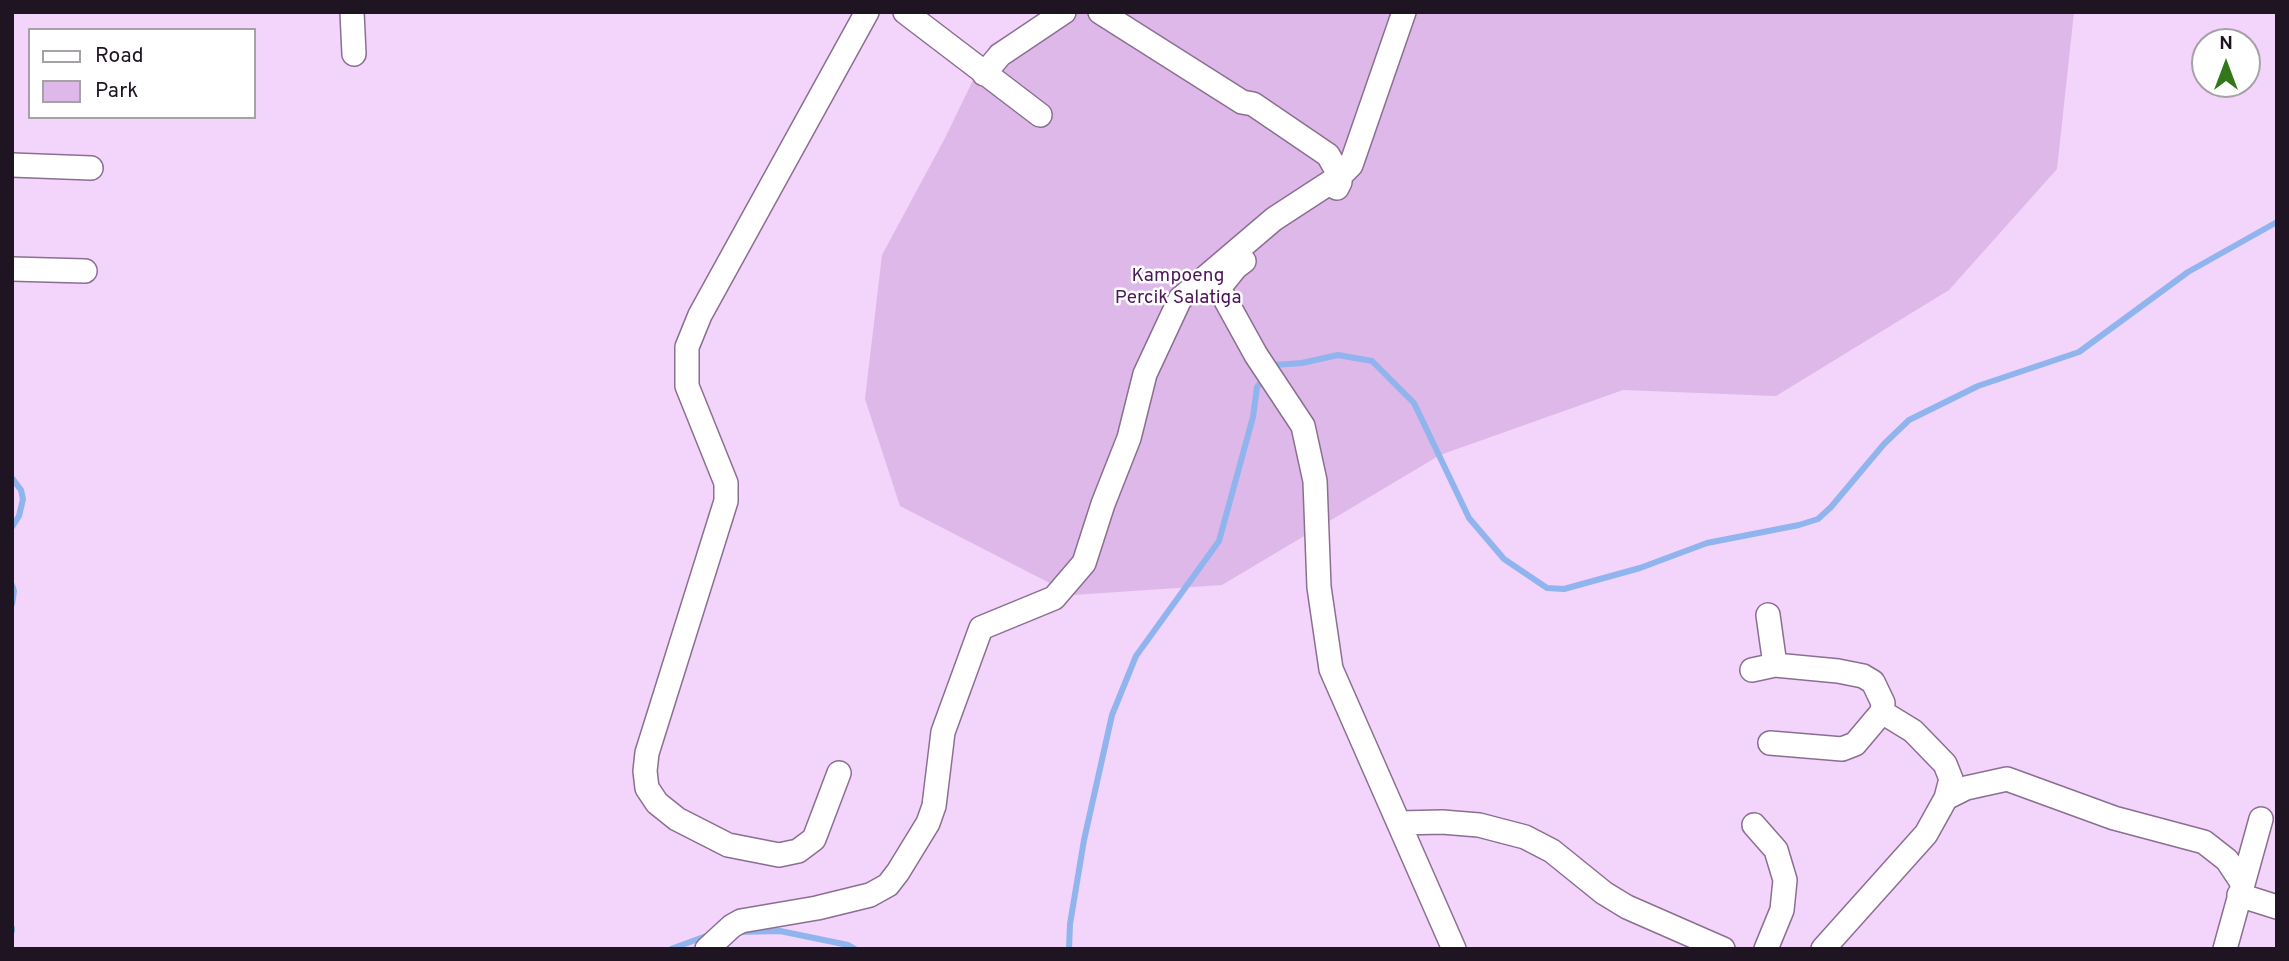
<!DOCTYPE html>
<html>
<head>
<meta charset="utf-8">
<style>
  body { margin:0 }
  #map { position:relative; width:2289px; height:961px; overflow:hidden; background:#f3d4fb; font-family:Overpass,sans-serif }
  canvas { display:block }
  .frame { position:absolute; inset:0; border:14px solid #1f1422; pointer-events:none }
  .legend { position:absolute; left:28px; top:28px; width:228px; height:91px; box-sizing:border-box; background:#fff; border:2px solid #a5a1a7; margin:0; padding:9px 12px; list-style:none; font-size:21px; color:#1f1422 }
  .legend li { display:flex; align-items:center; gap:14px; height:35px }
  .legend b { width:35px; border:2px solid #a5a1a7 }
  .north { position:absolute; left:2191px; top:28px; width:70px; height:70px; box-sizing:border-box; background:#fff; border:2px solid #a5a1a7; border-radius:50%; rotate:0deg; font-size:19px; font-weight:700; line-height:28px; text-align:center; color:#1f1422 }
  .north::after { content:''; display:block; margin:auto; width:24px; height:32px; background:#327719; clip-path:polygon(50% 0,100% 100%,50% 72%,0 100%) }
</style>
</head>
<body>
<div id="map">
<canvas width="2289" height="961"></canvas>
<div class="frame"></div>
<ul class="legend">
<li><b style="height:9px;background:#fff"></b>Road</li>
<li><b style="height:19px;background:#deb8e8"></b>Park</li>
</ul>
<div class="north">N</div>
</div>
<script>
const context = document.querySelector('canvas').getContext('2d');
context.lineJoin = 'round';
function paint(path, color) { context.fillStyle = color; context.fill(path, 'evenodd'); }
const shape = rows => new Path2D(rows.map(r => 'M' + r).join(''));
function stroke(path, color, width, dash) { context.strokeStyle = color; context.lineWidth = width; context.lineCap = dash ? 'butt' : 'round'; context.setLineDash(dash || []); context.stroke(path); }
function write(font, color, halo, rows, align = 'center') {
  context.font = font + ' Overpass,sans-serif'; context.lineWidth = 5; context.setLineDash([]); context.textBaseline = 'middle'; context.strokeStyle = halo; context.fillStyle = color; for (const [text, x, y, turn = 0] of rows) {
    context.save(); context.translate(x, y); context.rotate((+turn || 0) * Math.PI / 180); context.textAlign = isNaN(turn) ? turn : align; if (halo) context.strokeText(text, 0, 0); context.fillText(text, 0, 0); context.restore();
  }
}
paint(shape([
  [1046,12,2074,12,2057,169,1949,290,1776,396,1623,390,1440,455,1222,585,1073,595,900,506,865,399,882,255,945,138,990,45]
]), '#deb8e8');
stroke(shape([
  [1271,369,1274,365,1302,363,1338,355,1372,361,1414,403,1469,518,1504,559,1547,588,1564,589,1640,568,1707,543,1799,525,1818,519,1831,507,1884,444,1909,420,1978,386,2079,352,2188,272,2277,222],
  [12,478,21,490,23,499,19,516,12,527],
  [12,585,14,591,12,604],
  [12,928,12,931],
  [737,932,780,931,848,945,855,949],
  [671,949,709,935],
  [1069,949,1070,924,1084,840,1112,715,1136,656,1219,541,1253,417,1257,387,1264,378]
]), '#90b4ed', 6);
const minor = shape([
  [352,12,354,54],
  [905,12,1040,115],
  [1100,12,1242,102,1253,104,1328,155,1340,176,1340,182,1337,188],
  [984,74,1000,55,1064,12],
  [12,165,91,168],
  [1244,261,1236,267,1219,288,1256,355,1303,426,1315,481,1319,587,1331,669,1454,949],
  [12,269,85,271],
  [1768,615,1775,665],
  [1752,670,1775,665,1838,671,1863,676,1873,682,1883,703,1882,712,1855,744,1842,749,1770,743],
  [839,773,814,839,798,851,779,855,728,845,677,819,657,803,647,788,645,771,647,753,726,501,726,483,687,386,687,347,700,315,867,12],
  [1946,798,1966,788,2007,779,2114,818,2204,842,2227,860,2243,884],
  [1399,823,1442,822,1479,825,1525,837,1552,851,1604,893,1627,907,1723,949],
  [1754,825,1776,850,1785,880,1782,910,1766,949],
  [2239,895,2277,907],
  [707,949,732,926,741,921,817,908,870,895,888,885,898,872,928,823,934,806,943,732,981,628,1054,598,1084,563,1103,504,1129,438,1145,374,1180,299,1274,219,1340,176,1351,165,1404,12],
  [1823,949,1926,834,1946,798,1951,779,1945,764,1913,731,1882,712],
  [2225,949,2261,819]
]);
stroke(minor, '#8b6f92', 26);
stroke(minor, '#fff', 23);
write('19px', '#4c1759', '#fff', [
  ["Kampoeng",1178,277],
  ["Percik Salatiga",1178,299]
]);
</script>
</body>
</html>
